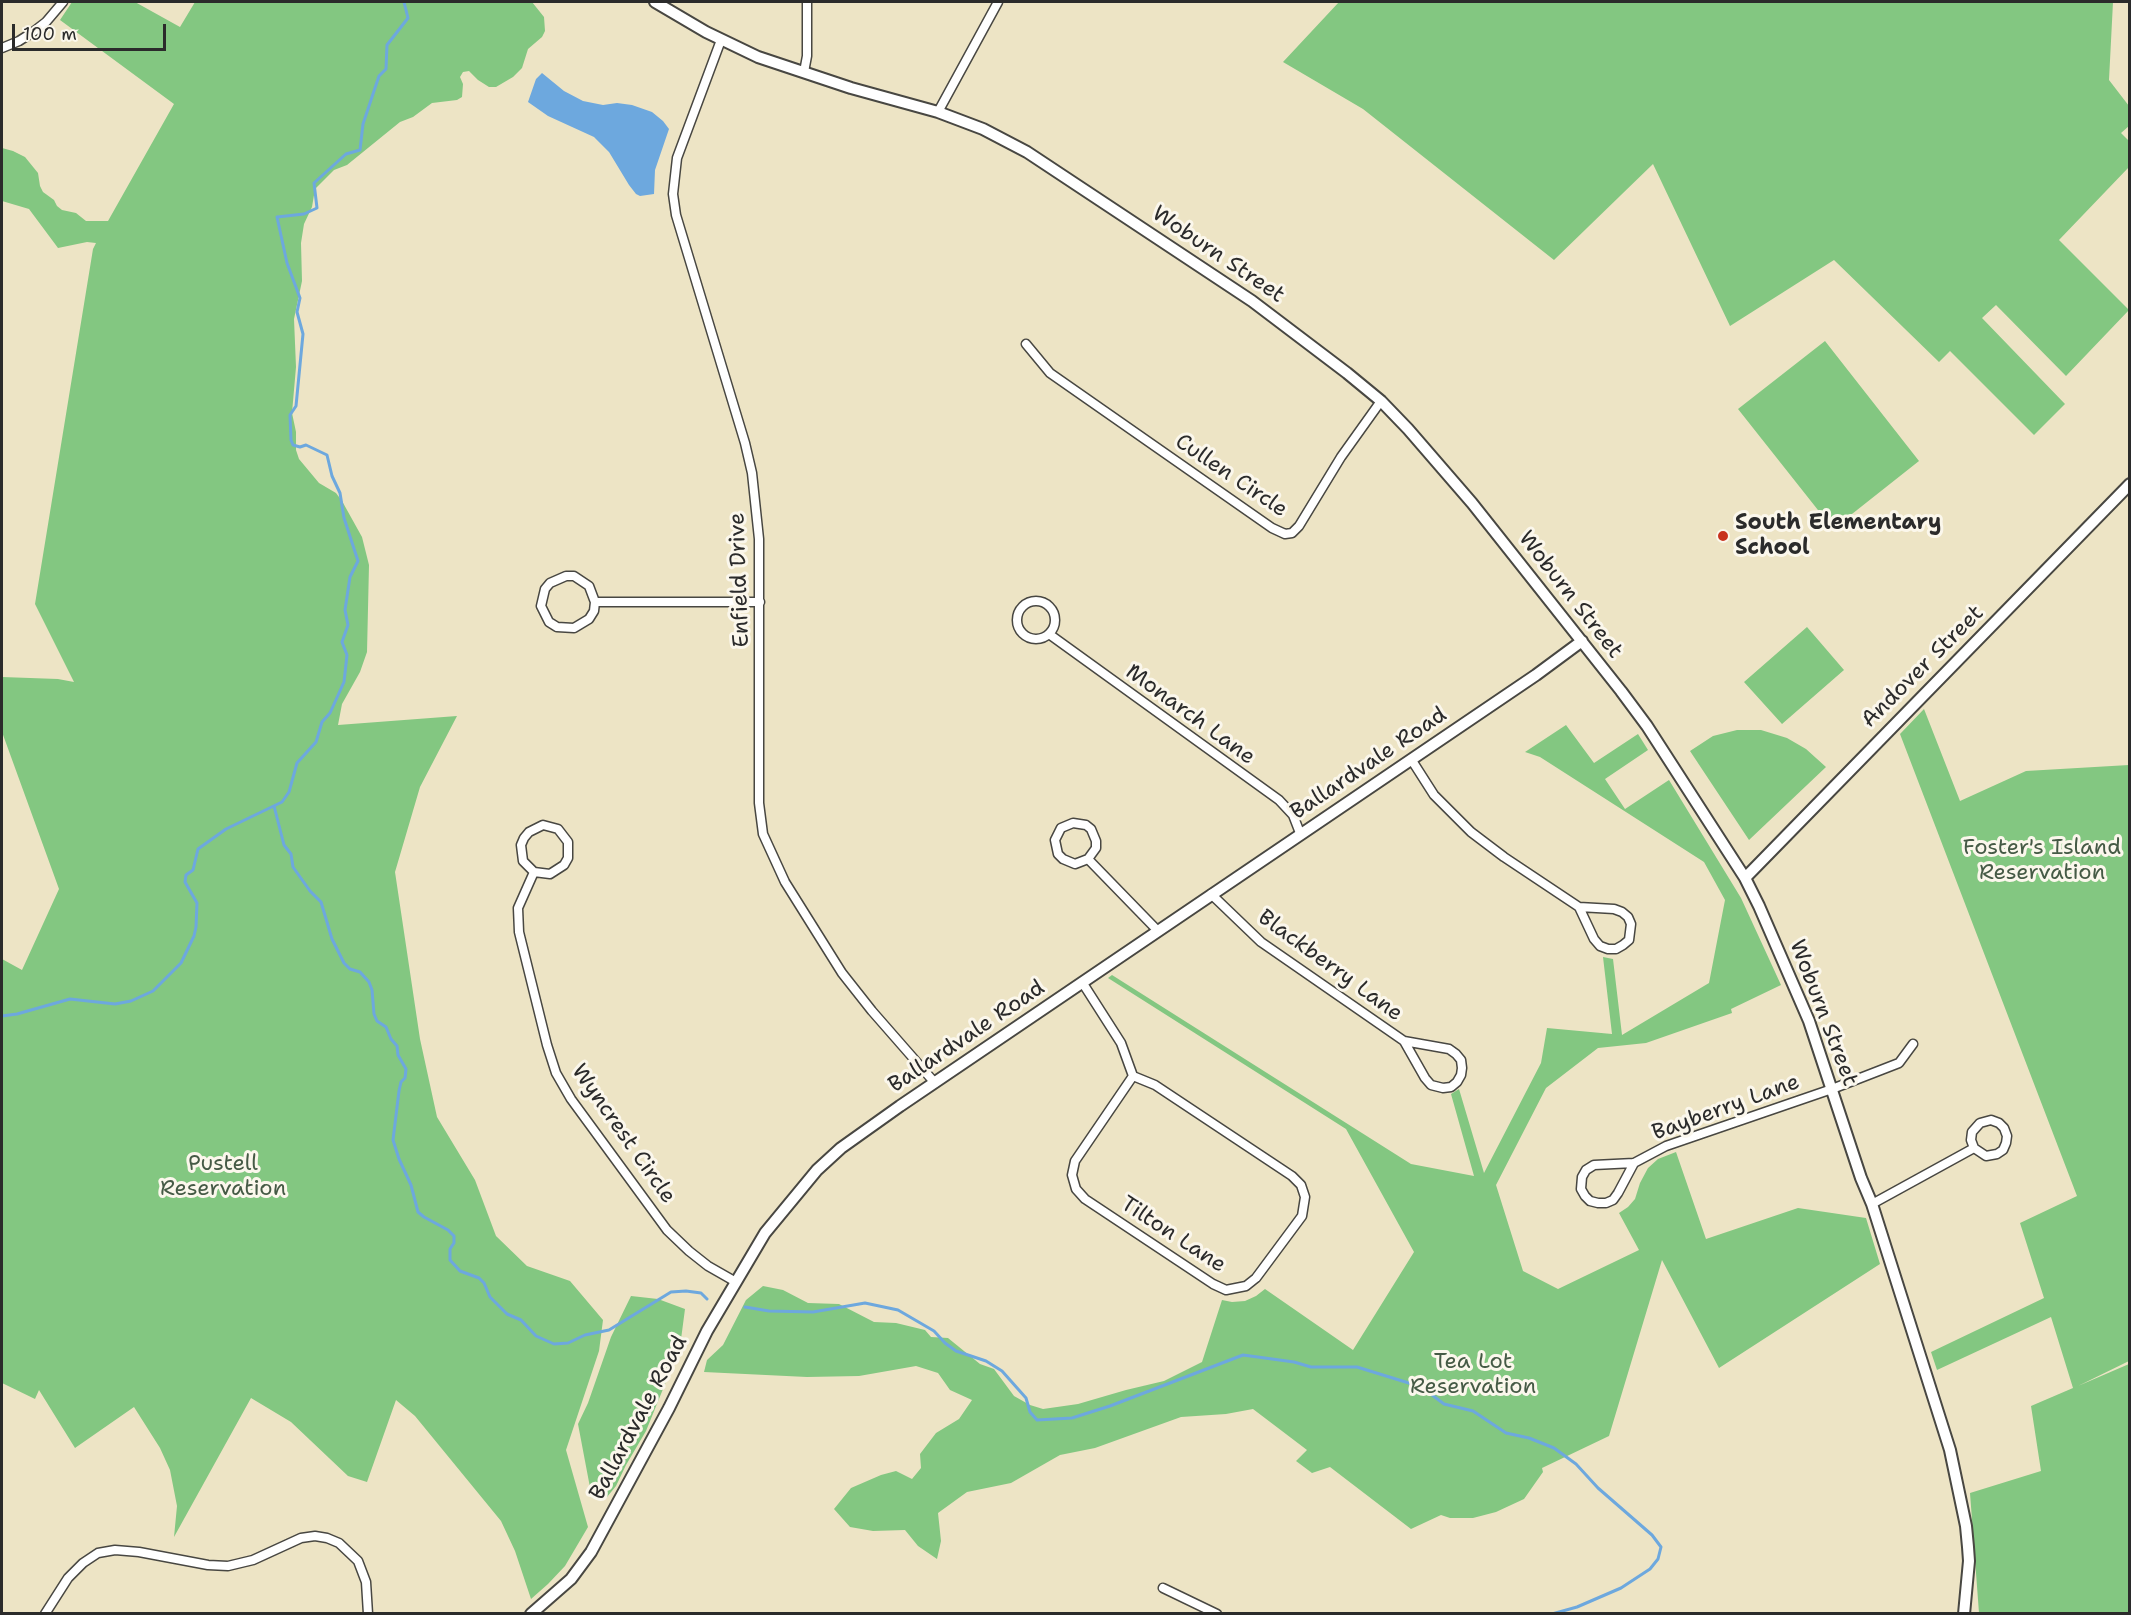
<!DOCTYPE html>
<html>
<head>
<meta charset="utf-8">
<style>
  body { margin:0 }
  #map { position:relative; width:2131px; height:1615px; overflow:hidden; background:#ede4c5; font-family:"Shantell Sans",sans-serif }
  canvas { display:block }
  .frame { position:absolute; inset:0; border:3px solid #2b2b2b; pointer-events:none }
  .scale { position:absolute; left:12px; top:24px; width:154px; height:27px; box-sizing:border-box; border:3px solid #2b2b2b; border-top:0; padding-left:8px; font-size:18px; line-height:21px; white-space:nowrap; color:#2b2b2b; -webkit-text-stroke:4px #fbf7ec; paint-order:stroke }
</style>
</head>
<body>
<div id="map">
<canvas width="2131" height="1615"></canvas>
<div class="frame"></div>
<div class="scale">100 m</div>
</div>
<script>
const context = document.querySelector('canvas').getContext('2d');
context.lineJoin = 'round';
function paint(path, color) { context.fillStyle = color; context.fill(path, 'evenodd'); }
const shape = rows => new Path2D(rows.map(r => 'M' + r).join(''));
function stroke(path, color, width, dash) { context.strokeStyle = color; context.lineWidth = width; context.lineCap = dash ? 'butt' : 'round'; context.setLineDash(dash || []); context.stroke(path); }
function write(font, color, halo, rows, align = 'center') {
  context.font = font + ' "Shantell Sans",sans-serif'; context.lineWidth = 6; context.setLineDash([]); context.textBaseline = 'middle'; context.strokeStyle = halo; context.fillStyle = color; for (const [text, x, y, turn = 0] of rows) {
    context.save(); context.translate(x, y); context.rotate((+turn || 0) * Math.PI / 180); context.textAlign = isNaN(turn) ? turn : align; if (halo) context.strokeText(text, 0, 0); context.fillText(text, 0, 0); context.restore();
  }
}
paint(shape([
  [72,2,135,2,180,27,195,2,532,2,544,17,545,31,542,37,528,49,522,68,513,77,496,87,489,87,478,80,469,71,463,72,460,77,463,84,462,97,457,100,432,103,413,117,400,122,347,165,334,170,315,189,312,207,304,224,301,243,302,281,294,319,296,367,292,413,296,432,296,450,299,459,319,483,336,493,342,501,362,537,369,565,367,652,360,672,342,704,338,725,457,716,420,787,395,872,420,1039,437,1117,475,1180,496,1236,527,1266,570,1281,603,1320,599,1351,566,1450,588,1527,565,1566,548,1584,531,1599,515,1551,501,1521,415,1416,396,1400,367,1482,348,1476,291,1422,251,1398,174,1537,177,1506,170,1470,160,1448,134,1407,75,1448,39,1390,35,1399,2,1383,2,959,22,970,59,889,2,732,2,677,58,679,74,682,35,604,93,249,96,243,87,242,58,248,29,209,2,201,2,148,13,151,25,157,38,173,40,186,43,192,54,200,57,206,62,210,76,213,86,221,108,221,174,104,60,20],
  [1339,2,2113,2,2109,80,2129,106,2129,126,2121,133,2129,141,2129,167,2059,240,2129,310,2066,376,1996,305,1982,318,2065,404,2034,435,1950,351,1939,362,1834,260,1730,326,1653,164,1554,260,1363,109,1283,62],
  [1825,341,1919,461,1833,529,1738,409],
  [1807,627,1844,670,1782,724,1744,682],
  [1924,709,1960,801,2026,771,2129,765,2129,1361,2078,1386,2129,1364,2129,1613,1979,1613,1970,1493,2041,1471,2031,1406,2073,1388,2051,1317,1937,1370,1931,1352,2044,1298,2020,1223,2077,1196,1900,734],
  [1566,725,1594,763,1638,734,1648,750,1605,779,1625,809,1669,780,1741,898,1781,985,1731,1009,1732,1013,1646,1043,1598,1048,1546,1088,1496,1185,1523,1271,1558,1289,1639,1250,1619,1213,1628,1207,1635,1199,1640,1183,1648,1168,1658,1159,1676,1152,1706,1239,1798,1208,1866,1218,1880,1264,1719,1368,1662,1260,1609,1436,1542,1468,1543,1472,1524,1499,1496,1512,1473,1518,1450,1518,1441,1515,1411,1529,1330,1467,1312,1473,1296,1461,1307,1450,1253,1409,1226,1414,1181,1417,1095,1448,1060,1455,1011,1483,967,1492,938,1513,941,1541,937,1559,918,1546,905,1530,873,1531,850,1527,834,1509,851,1488,881,1475,896,1471,912,1479,921,1468,920,1454,936,1433,959,1419,972,1400,950,1390,938,1373,916,1366,859,1376,807,1377,704,1372,707,1360,723,1345,746,1300,763,1286,783,1290,808,1303,839,1304,874,1322,896,1323,925,1330,931,1337,948,1338,980,1364,994,1369,1014,1396,1030,1405,1043,1409,1078,1404,1126,1390,1164,1381,1202,1362,1222,1300,1232,1302,1245,1301,1256,1296,1265,1289,1353,1350,1414,1252,1346,1129,1108,978,1112,975,1411,1164,1474,1176,1451,1094,1459,1089,1484,1173,1541,1063,1547,1028,1612,1034,1603,957,1613,959,1622,1035,1709,983,1725,900,1704,862,1540,757,1525,752],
  [1737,730,1761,730,1787,738,1806,749,1826,767,1749,840,1690,751,1713,736],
  [631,1296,658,1299,685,1309,680,1347,646,1431,626,1465,616,1486,607,1497,592,1498,578,1424,588,1403,611,1337]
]), '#83c781');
paint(shape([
  [542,73,564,91,583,101,603,105,617,103,632,105,652,112,663,121,669,129,655,170,654,194,640,196,636,194,629,185,609,152,594,137,548,116,528,102,536,79]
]), '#6da8de');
stroke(shape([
  [274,806,284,845,291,854,293,867,310,891,321,902,332,939,344,963,350,969,360,972,369,982,372,990,374,1014,377,1021,386,1027,391,1039,397,1046,398,1055,406,1069,405,1078,401,1082,399,1091,393,1140,399,1159,411,1185,418,1212,424,1217,448,1230,454,1236,454,1243,450,1249,450,1260,460,1271,479,1278,484,1283,490,1297,507,1314,521,1320,536,1336,554,1344,568,1343,585,1335,609,1330,671,1292,686,1291,701,1293,707,1299],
  [2,1016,17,1014,70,999,115,1004,131,1001,153,991,181,963,194,936,196,927,197,903,185,882,186,875,193,870,198,849,226,829,282,802,289,792,297,763,316,742,322,722,330,713,344,682,347,655,342,642,348,625,345,610,350,577,358,561,344,518,340,493,332,476,327,455,306,445,300,447,293,445,291,440,290,415,296,406,303,334,297,312,300,298,287,263,277,217,304,214,317,208,314,183,346,154,360,150,363,124,379,76,386,69,387,45,408,18,404,2],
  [745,1307,769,1311,813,1312,865,1303,898,1310,934,1331,945,1343,956,1351,986,1361,1002,1371,1026,1398,1030,1412,1037,1420,1072,1418,1110,1406,1243,1355,1294,1362,1311,1367,1357,1367,1412,1384,1424,1389,1444,1404,1473,1411,1506,1433,1529,1438,1554,1448,1576,1464,1598,1488,1652,1535,1661,1547,1658,1559,1650,1569,1621,1588,1577,1607,1552,1614]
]), '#6da8de', 3);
const minor = shape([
  [721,40,677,158,673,194,676,215,745,443,752,473,759,539,759,803,763,834,785,882,842,973,872,1011,935,1083],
  [2,48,19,41,33,32,46,22,63,2],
  [804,72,807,56,807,2],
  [938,112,998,2],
  [1026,344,1050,373,1272,528,1285,534,1292,533,1299,526,1341,457,1381,401],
  '1017 620a19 19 0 1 1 38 0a19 19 0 1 1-38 0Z',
  [595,602,594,611,589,619,574,628,557,627,549,622,541,606,545,589,550,583,566,576,574,576,589,586,595,602,760,602],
  [1049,634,1279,800,1293,815,1300,833],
  [1411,759,1434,795,1471,832,1504,857,1579,907,1594,939,1600,946,1608,949,1616,949,1623,945,1629,940,1631,924,1628,917,1622,912,1614,909,1579,907],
  [1088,859,1096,848,1096,841,1091,829,1086,825,1073,823,1061,828,1055,840,1058,854,1063,859,1075,864,1088,859,1158,931],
  [534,872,523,861,521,845,524,838,529,832,543,825,558,829,568,842,568,858,564,865,550,874,534,872,518,908,519,932,547,1045,556,1073,571,1099,667,1230,689,1251,708,1266,736,1282],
  [1211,894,1261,942,1404,1041,1425,1078,1431,1085,1443,1088,1451,1087,1457,1082,1461,1075,1462,1068,1461,1060,1456,1054,1449,1049,1404,1041],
  [1082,982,1121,1043,1133,1076,1155,1085,1292,1176,1301,1185,1305,1197,1302,1216,1256,1278,1246,1286,1226,1290,1213,1284,1085,1199,1076,1189,1072,1175,1075,1161,1133,1076],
  [1634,1163,1618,1193,1613,1200,1606,1203,1598,1203,1590,1201,1585,1196,1581,1189,1582,1177,1586,1170,1594,1165,1634,1163,1666,1146,1832,1089,1899,1063,1913,1044],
  [1872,1204,1974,1148,1986,1156,1997,1154,2003,1150,2006,1143,2007,1136,2004,1128,1999,1123,1991,1120,1980,1123,1972,1132,1971,1140,1974,1148],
  [1163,1588,1217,1614],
  [45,1614,68,1578,83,1563,98,1553,115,1550,139,1552,208,1565,228,1566,253,1560,301,1538,315,1536,327,1538,339,1543,358,1561,366,1582,368,1614]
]);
const tertiary = shape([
  [655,2,706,32,758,57,851,88,938,112,983,129,1027,152,1252,301,1347,373,1381,401,1408,429,1472,503,1621,691,1647,726,1745,878,1759,906,1809,1021,1861,1178,1872,1204,1950,1450,1966,1526,1968,1547,1969,1561,1964,1614],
  [1745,878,2130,484],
  [531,1614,571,1579,591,1552,669,1408,707,1331,765,1233,817,1170,841,1148,900,1106,1536,675,1582,641]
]);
stroke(minor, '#484742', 11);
stroke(tertiary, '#484742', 14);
stroke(minor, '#fff', 8);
stroke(tertiary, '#fff', 10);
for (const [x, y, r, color] of [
  [1723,536,6,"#c8321e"]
]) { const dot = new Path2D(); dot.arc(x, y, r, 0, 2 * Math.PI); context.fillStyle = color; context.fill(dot); stroke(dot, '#fbf7ec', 2); }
write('22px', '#2b2b2b', '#fbf7ec', [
  ["Woburn Street",1218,255,34],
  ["Cullen Circle",1231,476,34],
  ["Enfield Drive",740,580,-92],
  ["Woburn Street",1570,595,52],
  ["Andover Street",1923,667,-45],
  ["Monarch Lane",1190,715,36],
  ["Ballardvale Road",1369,764,-34],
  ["Blackberry Lane",1330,966,36],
  ["Woburn Street",1823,1013,69],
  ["Ballardvale Road",967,1037,-34],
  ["Bayberry Lane",1726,1108,-20],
  ["Wyncrest Circle",623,1134,55],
  ["Tilton Lane",1173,1235,33],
  ["Ballardvale Road",639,1418,-62]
]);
write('bold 22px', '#2b2b2b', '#fbf7ec', [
  ["South Elementary",1735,523],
  ["School",1735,548]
], 'left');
write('22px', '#455a45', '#fbf7ec', [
  ["Foster's Island",2042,848],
  ["Reservation",2042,873],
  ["Pustell",223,1164],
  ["Reservation",223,1189],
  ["Tea Lot",1473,1362],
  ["Reservation",1473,1387]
]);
</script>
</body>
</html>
